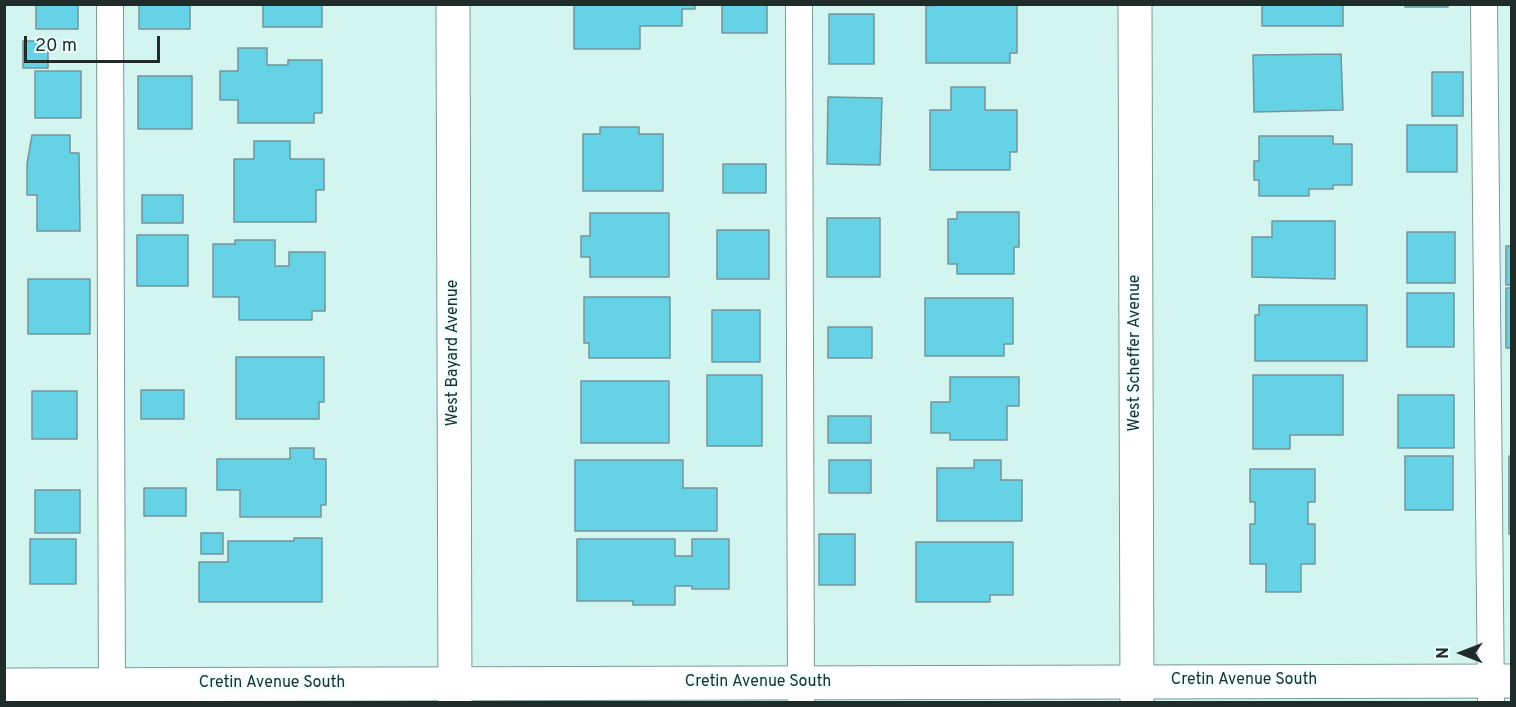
<!DOCTYPE html>
<html>
<head>
<meta charset="utf-8">
<style>
  body { margin:0 }
  #map { position:relative; width:1516px; height:707px; overflow:hidden; background:#d3f5f0; font-family:Overpass,sans-serif }
  canvas { display:block }
  .frame { position:absolute; inset:0; border:6px solid #1f2c2a; pointer-events:none }
  .north { position:absolute; left:1432px; top:623px; width:60px; height:60px; -webkit-text-stroke:4px #ebfffc; paint-order:stroke; rotate:270deg; font-size:16px; font-weight:700; line-height:24px; text-align:center; color:#1f2c2a }
  .north::after { content:''; display:block; margin:auto; width:21px; height:27px; background:#1f2c2a; clip-path:polygon(50% 0,100% 100%,50% 72%,0 100%) }
  .scale { position:absolute; left:24px; top:36px; width:136px; height:27px; box-sizing:border-box; border:3px solid #1f2c2a; border-top:0; padding-left:8px; font-size:18px; line-height:21px; white-space:nowrap; color:#1f2c2a; -webkit-text-stroke:4px #ebfffc; paint-order:stroke }
</style>
</head>
<body>
<div id="map">
<canvas width="1516" height="707"></canvas>
<div class="frame"></div>
<div class="north">N</div>
<div class="scale">20 m</div>
</div>
<script>
const context = document.querySelector('canvas').getContext('2d');
context.lineJoin = 'round';
function paint(path, color) { context.fillStyle = color; context.fill(path, 'evenodd'); }
const shape = rows => new Path2D(rows.map(r => 'M' + r).join(''));
function stroke(path, color, width, dash) { context.strokeStyle = color; context.lineWidth = width; context.lineCap = dash ? 'butt' : 'round'; context.setLineDash(dash || []); context.stroke(path); }
function write(font, color, halo, rows, align = 'center') {
  context.font = font + ' Overpass,sans-serif'; context.lineWidth = 4.5; context.setLineDash([]); context.textBaseline = 'middle'; context.strokeStyle = halo; context.fillStyle = color; for (const [text, x, y, turn = 0] of rows) {
    context.save(); context.translate(x, y); context.rotate((+turn || 0) * Math.PI / 180); context.textAlign = isNaN(turn) ? turn : align; if (halo) context.strokeText(text, 0, 0); context.fillText(text, 0, 0); context.restore();
  }
}
const building = shape([
  [36,4,78,4,78,29,36,29,36,4],
  [139,4,190,4,190,29,139,29,139,4],
  [263,4,322,4,322,27,263,27,263,4],
  [574,4,695,4,695,9,682,9,682,26,640,26,640,49,574,49,574,4],
  [722,4,767,4,767,33,722,33,722,4],
  [960,4,1017,4,1017,53,1010,53,1010,63,926,63,926,6,960,4],
  [1262,4,1343,4,1343,26,1262,26,1262,4],
  [1405,4,1448,4,1448,7,1405,7,1405,4],
  [829,14,874,14,874,64,829,64,829,14],
  [23,41,48,41,48,68,23,68,23,41],
  [238,48,267,48,267,65,288,65,288,60,322,60,322,113,314,113,314,123,238,123,238,100,220,100,220,71,238,71,238,48],
  [1341,54,1343,110,1254,112,1253,55,1341,54],
  [35,71,81,71,81,118,35,118,35,71],
  [1432,72,1463,72,1463,116,1432,116,1432,72],
  [138,76,192,76,192,129,138,129,138,76],
  [951,87,985,87,985,110,1017,110,1017,152,1010,152,1010,170,930,170,930,110,951,110,951,87],
  [828,97,882,98,880,165,827,164,828,97],
  [1407,125,1457,125,1457,172,1407,172,1407,125],
  [600,127,639,127,639,134,663,134,663,191,583,191,583,134,600,134,600,127],
  [32,135,70,135,70,153,79,153,80,231,37,231,37,195,27,195,27,164,32,135],
  [1259,136,1333,136,1333,144,1352,144,1352,185,1333,185,1333,189,1309,189,1309,196,1259,196,1259,180,1254,180,1254,161,1259,161,1259,136],
  [254,141,290,141,290,159,324,159,324,190,316,190,316,222,234,222,234,159,254,159,254,141],
  [723,164,766,164,766,193,723,193,723,164],
  [142,195,183,195,183,223,142,223,142,195],
  [957,212,1019,212,1019,247,1014,247,1014,274,957,274,957,264,948,264,948,219,957,219,957,212],
  [590,213,669,213,669,277,590,277,590,257,581,257,581,236,590,236,590,213],
  [827,218,880,218,880,277,827,277,827,218],
  [1272,221,1335,221,1335,279,1252,277,1252,237,1272,237,1272,221],
  [717,230,769,230,769,279,717,279,717,230],
  [1407,232,1455,232,1455,283,1407,283,1407,232],
  [137,235,188,235,188,286,137,286,137,235],
  [235,240,275,240,275,266,289,266,289,252,325,252,325,311,312,311,312,320,239,320,239,297,213,297,213,244,235,244,235,240],
  [1506,246,1512,246,1512,285,1506,285,1506,246],
  [28,279,90,279,90,334,28,334,28,279],
  [1506,288,1512,288,1512,348,1506,348,1506,288],
  [1407,293,1454,293,1454,347,1407,347,1407,293],
  [584,297,670,297,670,358,589,358,589,343,584,343,584,297],
  [925,298,1013,298,1013,344,1004,344,1004,356,925,356,925,298],
  [1259,305,1367,305,1367,361,1255,361,1255,315,1259,315,1259,305],
  [712,310,760,310,760,362,712,362,712,310],
  [828,327,872,327,872,358,828,358,828,327],
  [236,357,324,357,324,402,319,402,319,419,236,419,236,357],
  [707,375,762,375,762,446,707,446,707,375],
  [1253,375,1343,375,1343,435,1290,435,1290,449,1253,449,1253,375],
  [950,377,1019,377,1019,406,1007,406,1007,440,950,440,950,433,931,433,931,402,950,402,950,377],
  [581,381,669,381,669,443,581,443,581,381],
  [141,390,184,390,184,419,141,419,141,390],
  [32,391,77,391,77,439,32,439,32,391],
  [1398,395,1454,395,1454,448,1398,448,1398,395],
  [828,416,871,416,871,443,828,443,828,416],
  [290,448,314,448,314,459,326,459,326,505,321,505,321,517,240,517,240,490,217,490,217,459,290,459,290,448],
  [1405,456,1453,456,1453,510,1405,510,1405,456],
  [1509,456,1512,456,1512,534,1509,534,1509,456],
  [575,460,683,460,683,488,717,488,717,531,575,531,575,460],
  [829,460,871,460,871,493,829,493,829,460],
  [974,460,1001,460,1001,480,1022,480,1022,521,937,521,937,468,974,468,974,460],
  [1250,469,1315,469,1315,502,1308,502,1308,524,1315,524,1315,564,1301,564,1301,592,1266,592,1266,564,1250,564,1250,524,1255,524,1255,502,1250,502,1250,469],
  [144,488,186,488,186,516,144,516,144,488],
  [35,490,80,490,80,533,35,533,35,490],
  [201,533,223,533,223,554,201,554,201,533],
  [819,534,855,534,855,585,819,585,819,534],
  [294,538,322,538,322,602,199,602,199,562,228,562,228,541,294,541,294,538],
  [30,539,76,539,76,584,30,584,30,539],
  [577,539,675,539,675,556,692,556,692,539,729,539,729,589,692,589,692,586,675,586,675,605,633,605,633,601,577,601,577,539],
  [916,542,1013,542,1013,595,990,595,990,602,916,602,916,542]
]);
paint(building, '#66d2e6');
stroke(building, '#75949a', 1.5);
const lane = shape([
  [110,4,112,702],
  [799,4,801,702],
  [1484,4,1491,702]
]);
const street = shape([
  [453,4,455,702],
  [1135,4,1137,702]
]);
const secondary = shape([
  [4,685,1512,681]
]);
stroke(lane, '#7a9a95', 28);
stroke(street, '#7a9a95', 35);
stroke(secondary, '#7a9a95', 35);
stroke(lane, '#fff', 26);
stroke(street, '#fff', 33);
stroke(secondary, '#fff', 33);
write('16px', '#1f2c2a', '#ebfffc', [
  ["West Bayard Avenue",454,353,-90],
  ["West Scheffer Avenue",1136,353,-90],
  ["Cretin Avenue South",1244,681],
  ["Cretin Avenue South",758,683],
  ["Cretin Avenue South",272,684]
]);
</script>
</body>
</html>
